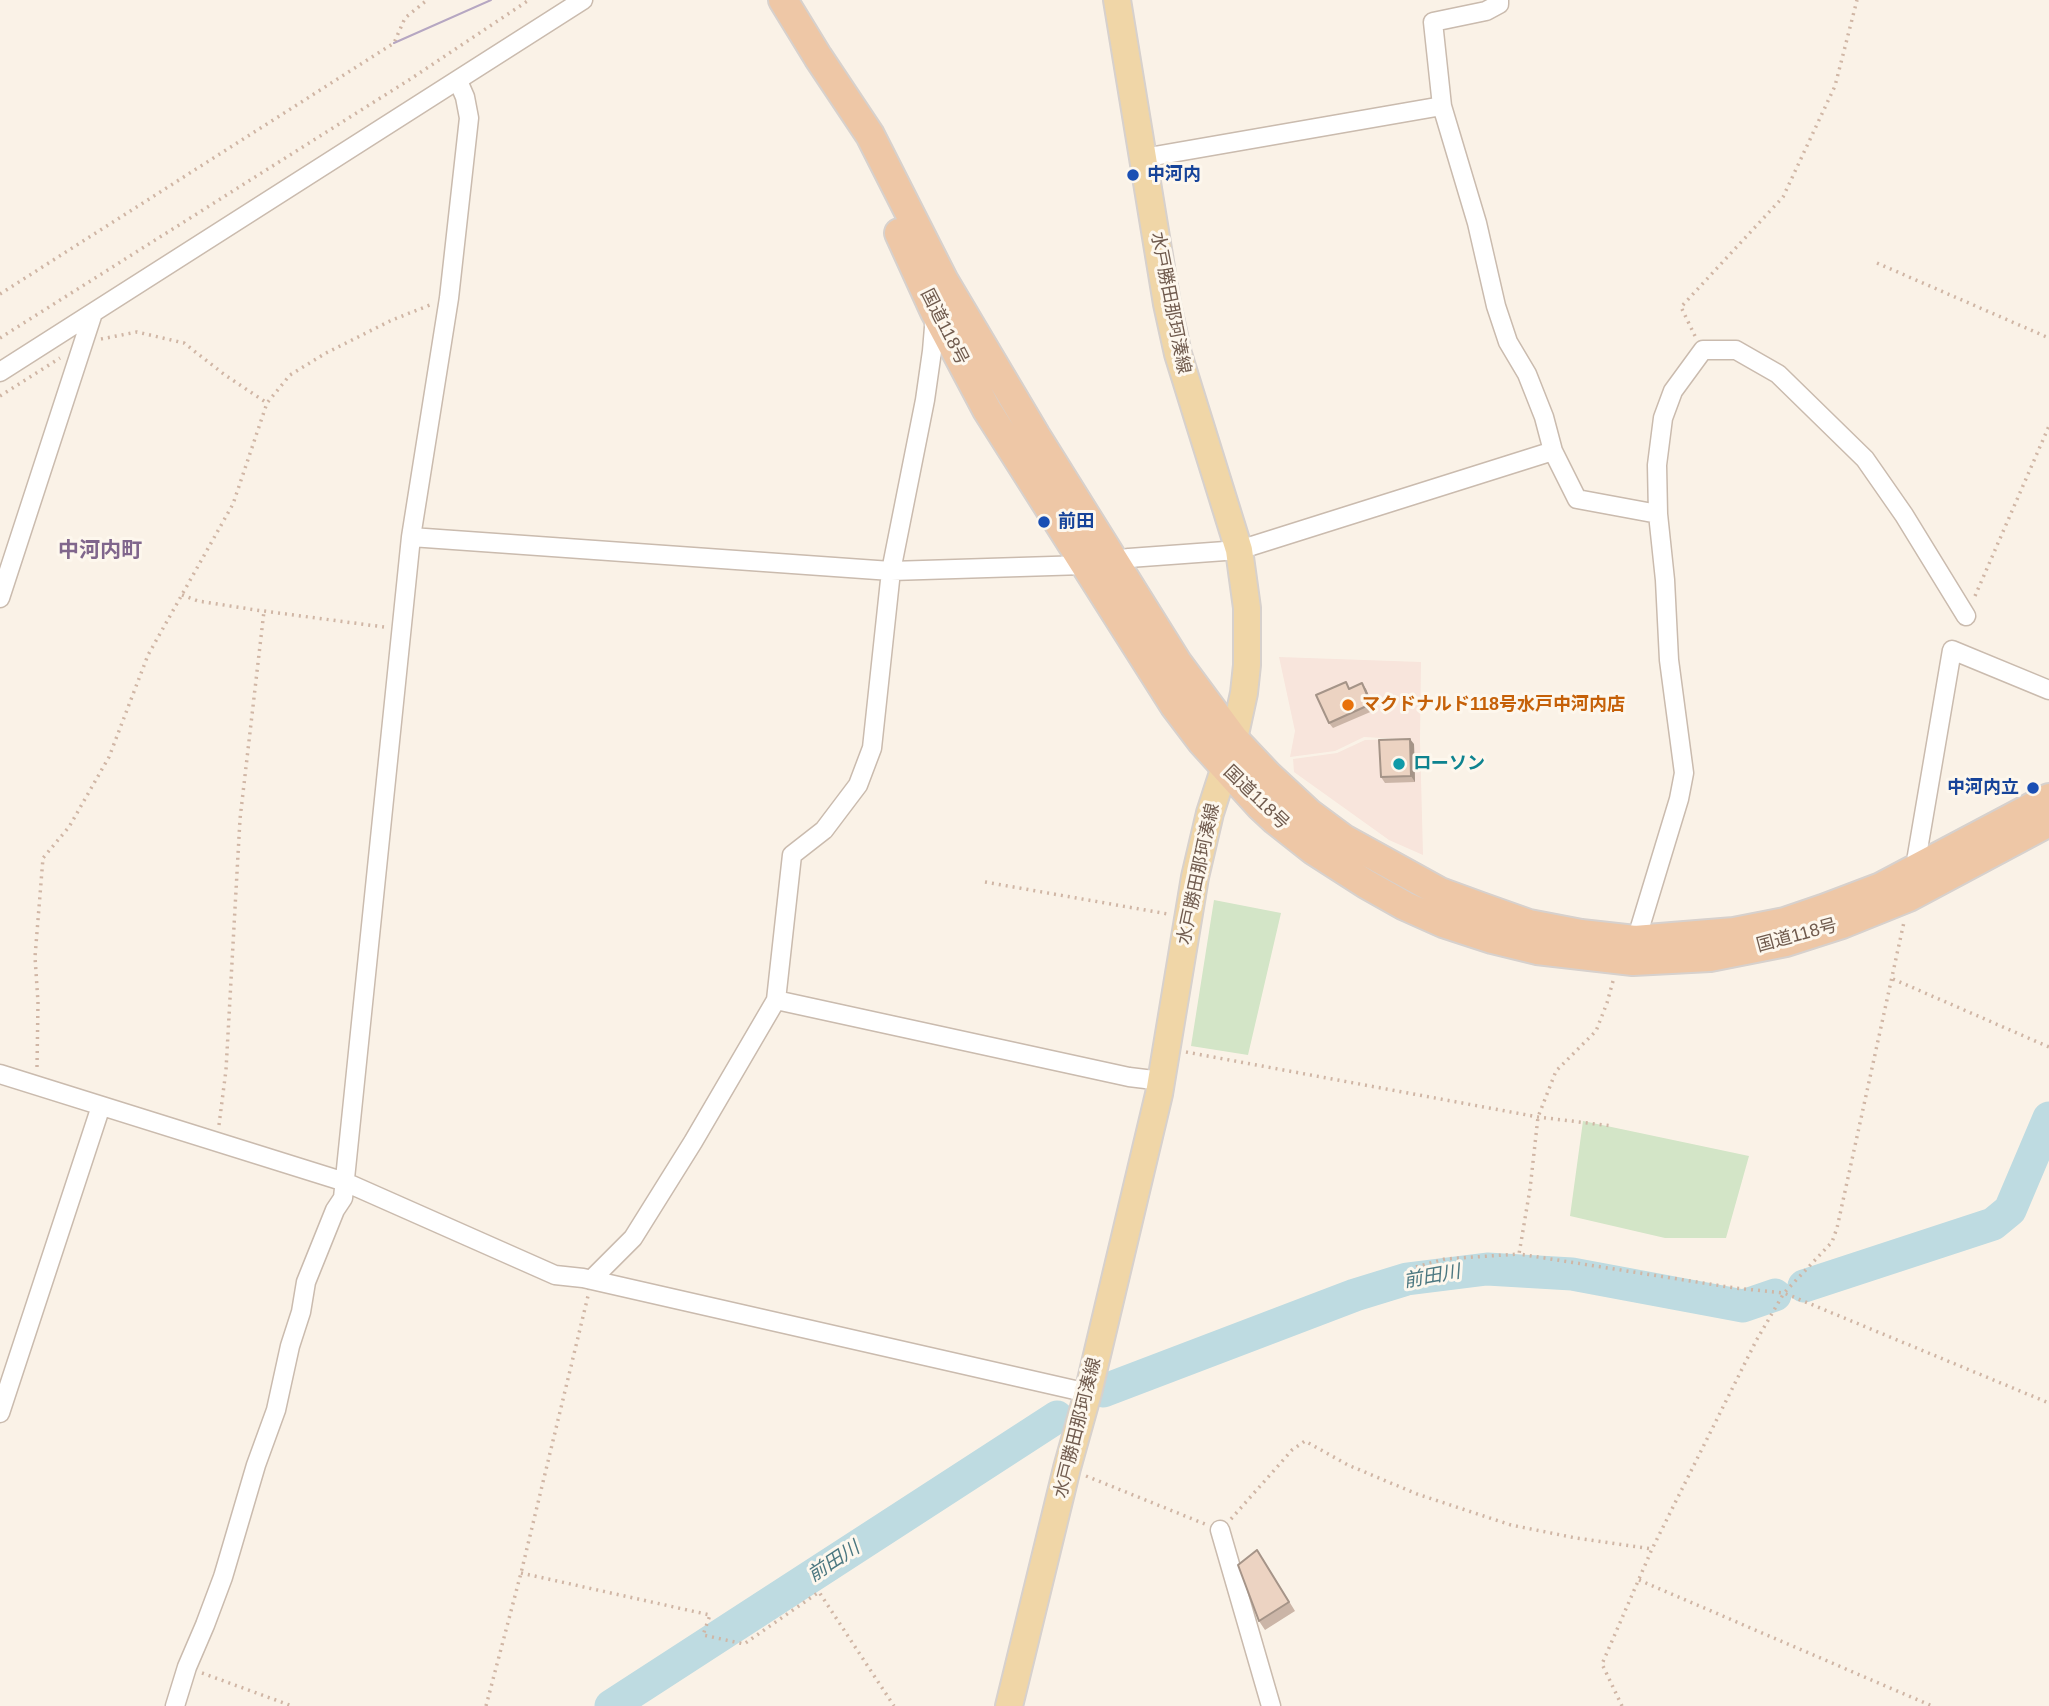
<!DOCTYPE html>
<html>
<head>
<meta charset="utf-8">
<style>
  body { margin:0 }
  canvas { display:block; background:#faf2e7 }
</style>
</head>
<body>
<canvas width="2049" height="1706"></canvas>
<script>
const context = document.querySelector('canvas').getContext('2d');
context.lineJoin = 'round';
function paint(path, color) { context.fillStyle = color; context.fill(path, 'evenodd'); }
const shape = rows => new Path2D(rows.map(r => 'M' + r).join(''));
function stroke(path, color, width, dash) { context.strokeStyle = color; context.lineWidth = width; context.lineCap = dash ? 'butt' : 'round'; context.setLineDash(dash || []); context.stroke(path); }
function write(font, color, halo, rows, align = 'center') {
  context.font = font + ' Helvetica,"Noto Sans JP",sans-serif'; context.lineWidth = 6; context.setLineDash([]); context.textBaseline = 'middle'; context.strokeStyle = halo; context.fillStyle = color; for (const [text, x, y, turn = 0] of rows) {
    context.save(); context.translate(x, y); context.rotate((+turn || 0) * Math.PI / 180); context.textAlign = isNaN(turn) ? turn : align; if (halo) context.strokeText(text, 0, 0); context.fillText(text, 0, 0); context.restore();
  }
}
paint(shape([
  [1279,657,1421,662,1420,740,1423,855,1389,840,1294,772,1293,759,1337,753,1365,740,1400,739,1364,737,1335,751,1290,757,1295,731]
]), '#f8e5dc');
paint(shape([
  [1214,900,1281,913,1248,1055,1191,1046],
  [1583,1121,1749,1156,1726,1238,1665,1238,1570,1216]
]), '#d3e5c7');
stroke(shape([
  [1804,1286,1993,1224,2010,1210,2049,1118],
  [1103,1391,1355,1295,1407,1279,1487,1269,1572,1274,1743,1306,1775,1295],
  [611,1706,1057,1417]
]), '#bedbe1', 33);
const minor = shape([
  [1442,106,1477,223,1496,306,1508,342,1527,374,1544,417,1553,451],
  [1143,158,1442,106,1433,22,1486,11,1499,4,1499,0],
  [935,315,932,351,925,400,891,571,872,748,858,785,824,830,792,855,776,1000,1129,1077,1162,1081],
  [0,372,583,0],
  [411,537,891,571,1084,565,1129,558,1239,550,1553,451,1577,499,1658,514],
  [0,598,93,313],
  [1914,873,1952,650,2049,690],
  [1634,947,1679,799,1684,773,1669,660,1665,580,1658,514,1657,465,1663,418,1673,391,1703,350,1736,350,1778,374,1865,459,1904,515,1966,616],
  [0,1074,345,1182,555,1275,583,1278,1088,1393],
  [591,1280,633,1238,693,1142,776,1000],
  [0,1413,101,1106],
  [1220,1530,1271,1706],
  [175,1706,187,1667,205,1625,223,1577,256,1465,276,1410,290,1346,301,1312,306,1282,335,1210,343,1198,411,537,449,298,469,118,465,97,458,81]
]);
const primary = shape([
  [1009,1706,1067,1468,1088,1393,1159,1094,1195,877,1210,813,1234,739,1244,693,1247,665,1247,608,1239,550,1178,354,1167,304,1117,0]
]);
const trunk = shape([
  [783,0,818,57,870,135,944,281,1036,436,1177,662,1234,739,1268,775,1309,813,1344,839,1440,892,1481,907,1529,924,1581,934,1635,940,1734,932,1785,922,1823,909,1881,887,2049,798],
  [899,233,935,312,987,410,1174,705,1202,742,1260,806,1275,820,1313,850,1366,884,1405,906,1443,923,1492,939,1537,950,1633,961,1710,957,1786,942,1842,924,1909,897,2049,822]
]);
stroke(minor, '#cabbae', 21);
stroke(primary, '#d7d1cd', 30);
stroke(trunk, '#d7d1cd', 32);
stroke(shape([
  [1877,263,2049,338],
  [0,294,394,43,405,18,427,0],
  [1695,336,1681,307,1783,197,1835,86,1857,0],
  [0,338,412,78,529,0],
  [101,339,137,332,184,343,225,375,267,403],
  [0,396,60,358],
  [182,595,198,601,256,610,384,627],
  [1975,596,2049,426],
  [985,882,1168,914],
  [1893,979,2049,1047],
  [1613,981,1607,1003,1596,1031,1556,1071,1538,1117,1530,1189,1519,1254,1735,1288,1784,1293,2049,1403],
  [1186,1052,1538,1117,1612,1126],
  [37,1067,38,1002,35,957,43,858,69,827,109,757,148,655,233,504,267,403,290,375,326,353,392,320,430,305],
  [219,1125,226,1070,240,819,264,611],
  [1416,1267,1445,1259,1519,1254],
  [1086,1476,1205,1524],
  [1231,1519,1292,1450,1305,1441,1348,1465,1417,1494,1511,1525,1576,1538,1652,1549],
  [521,1573,710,1615,703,1635,744,1644,819,1592,894,1706],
  [1639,1580,1932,1706],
  [202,1673,292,1706],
  [486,1706,521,1573,588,1296],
  [1622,1706,1602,1664,1652,1549,1756,1341,1784,1293,1832,1242,1837,1228,1904,922]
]), '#d0b6a5', 3.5, [2, 5]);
stroke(minor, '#fff', 18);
stroke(primary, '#f0d6a7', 26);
stroke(trunk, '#eec7a6', 28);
stroke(shape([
  [394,43,491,0]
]), '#b6a7c2', 2);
paint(shape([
  [1350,688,1366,689,1375,710,1333,728,1329,723],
  [1414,744,1415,782,1385,783,1381,777],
  [1263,1559,1295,1611,1265,1630,1259,1621]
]), '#cbb5a7');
paint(shape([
  [1362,683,1366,689,1375,710,1371,704],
  [1410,739,1414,744,1415,782,1411,776]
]), '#a59488');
const building = shape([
  [1346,682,1349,689,1362,683,1371,704,1329,723,1316,695,1346,682],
  [1410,739,1411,776,1381,777,1379,740,1410,739],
  [1257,1550,1289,1602,1259,1621,1238,1565,1257,1550]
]);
paint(building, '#ecd3c2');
stroke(building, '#a59488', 2);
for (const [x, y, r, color] of [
  [1133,175,7,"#1a4fb4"],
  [1044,522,7,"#1a4fb4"],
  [1348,705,7,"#e8710a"],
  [1399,764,7,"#0f9aa8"],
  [2033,788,7,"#1a4fb4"]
]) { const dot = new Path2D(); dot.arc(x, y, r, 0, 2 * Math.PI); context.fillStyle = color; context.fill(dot); stroke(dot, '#fdf7ed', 2.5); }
write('bold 18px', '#164399', '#fdf7ed', [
  ["中河内",1147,175],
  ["前田",1058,522],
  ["中河内立",2019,788,"right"]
], 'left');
write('18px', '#705b4e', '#fdf7ed', [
  ["水戸勝田那珂湊線",1170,303,79],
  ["国道118号",944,327,63],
  ["国道118号",1256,798,44],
  ["水戸勝田那珂湊線",1199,874,-78],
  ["国道118号",1797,936,-15],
  ["水戸勝田那珂湊線",1078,1428,-76]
]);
write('bold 18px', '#c56008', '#fdf7ed', [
  ["マクドナルド118号水戸中河内店",1362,705]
], 'left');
write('bold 18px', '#0d838f', '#fdf7ed', [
  ["ローソン",1413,764]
], 'left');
write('italic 19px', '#4b7780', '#fdf7ed', [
  ["前田川",1432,1277,-10],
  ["前田川",834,1562,-33]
]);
write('bold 21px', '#80668c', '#fdf7ed', [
  ["中河内町",100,551]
]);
</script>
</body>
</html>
